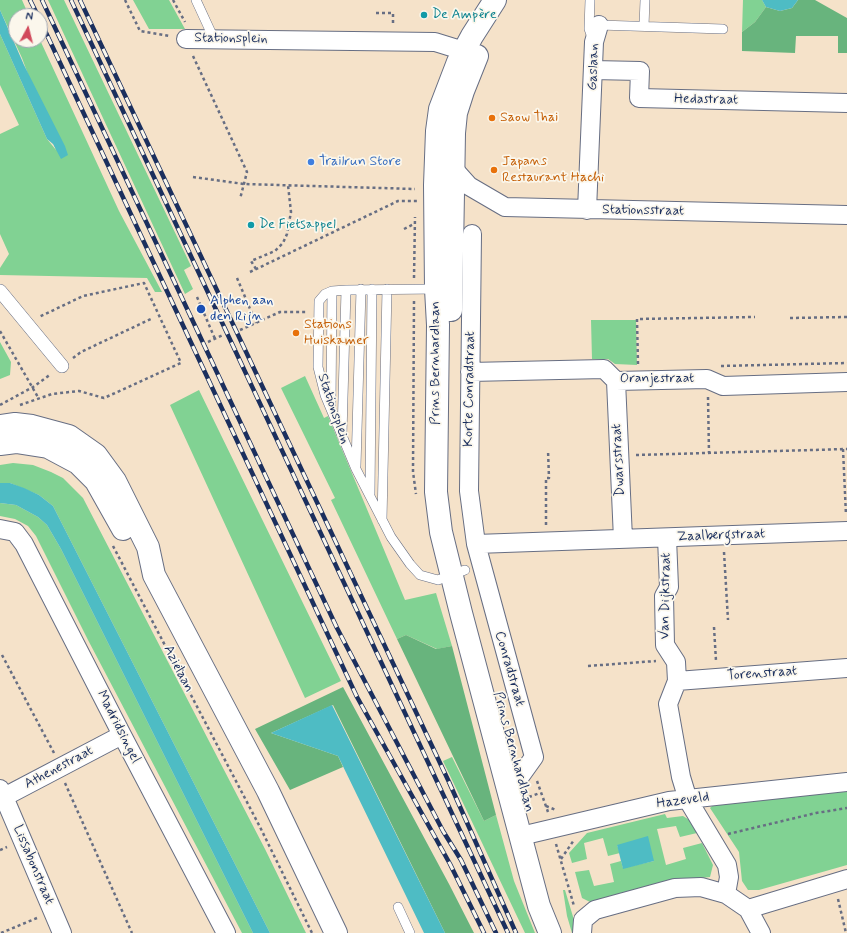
<!DOCTYPE html>
<html>
<head>
<meta charset="utf-8">
<style>
  body { margin:0 }
  #map { position:relative; width:847px; height:933px; overflow:hidden; background:#f5e2c9; font-family:Mynerve,sans-serif }
  canvas { display:block }
  .north { position:absolute; left:8px; top:8px; width:40px; height:40px; box-sizing:border-box; background:#fbf7ec; border:1px solid #a1a7b3; border-radius:50%; rotate:7deg; font-size:11px; font-weight:700; line-height:16px; text-align:center; color:#1b2f5e }
  .north::after { content:''; display:block; margin:auto; width:14px; height:18px; background:#d1495b; clip-path:polygon(50% 0,100% 100%,50% 72%,0 100%) }
</style>
</head>
<body>
<div id="map">
<canvas width="847" height="933"></canvas>
<div class="north">N</div>
</div>
<script>
const context = document.querySelector('canvas').getContext('2d');
context.lineJoin = 'round';
function paint(path, color) { context.fillStyle = color; context.fill(path, 'evenodd'); }
const shape = rows => new Path2D(rows.map(r => 'M' + r).join(''));
function stroke(path, color, width, dash) { context.strokeStyle = color; context.lineWidth = width; context.lineCap = dash ? 'butt' : 'round'; context.setLineDash(dash || []); context.stroke(path); }
function write(font, color, halo, rows, align = 'center') {
  context.font = font + ' Mynerve,sans-serif'; context.lineWidth = 3.5; context.setLineDash([]); context.textBaseline = 'middle'; context.strokeStyle = halo; context.fillStyle = color; for (const [text, x, y, turn = 0] of rows) {
    context.save(); context.translate(x, y); context.rotate((+turn || 0) * Math.PI / 180); context.textAlign = isNaN(turn) ? turn : align; if (halo) context.strokeText(text, 0, 0); context.fillText(text, 0, 0); context.restore();
  }
}
paint(shape([
  [0,0,22,0,29,16,16,16,16,40,40,40,119,211,162,292,155,292,147,278,0,275,0,268,9,254,0,234,0,134,19,125,0,85,0,34,47,139,56,150,22,58,0,10],
  [48,0,64,0,191,266,184,270,193,289,185,294],
  [133,0,169,0,185,29,149,29],
  [743,0,762,0,766,7,755,22,742,32],
  [591,320,636,320,637,365,615,364,608,359,592,359],
  [0,342,11,362,10,375,0,379],
  [305,376,324,418,328,416,405,600,436,593,452,646,437,649,406,635,397,639,331,500,335,498,281,388],
  [199,390,341,681,305,698,170,405],
  [13,463,33,465,51,472,63,478,83,498,265,849,306,933,270,933,53,506,39,495,10,483,0,483,0,465],
  [0,503,16,505,38,517,47,525,61,549,253,933,242,933,88,640,36,536,28,526,15,519,0,516],
  [452,757,484,821,496,815,514,881,535,933,525,933,443,761],
  [847,788,847,865,759,890,748,890,742,881,739,852,710,808,716,802],
  [665,814,667,818,683,816,691,821,697,833,680,837,676,826,657,829,666,865,686,859,683,848,702,843,713,865,710,877,678,881,594,904,582,898,575,872,589,870,594,886,614,882,610,864,621,861,623,868,654,861,617,845,620,853,608,856,603,838,584,843,587,859,572,863,569,853,587,833],
  [563,890,565,890,574,920,574,933,572,933,567,916]
]), '#81d293');
paint(shape([
  [798,0,815,0,847,18,847,53,838,53,838,36,796,36,795,53,742,51,742,32,755,22,766,7,780,11,792,8],
  [406,635,436,649,452,646,496,815,484,821,397,639],
  [343,687,449,884,474,933,445,933,333,705,271,733,338,756,343,767,290,790,255,729]
]), '#68b47d');
paint(shape([
  [762,0,798,0,792,8,780,11,766,7],
  [0,10,24,65,65,146,68,155,61,159,53,144,47,139,0,34],
  [0,483,10,483,24,488,39,495,53,506,270,933,253,933,61,549,47,525,38,517,16,505,0,503],
  [332,705,445,933,424,933,338,756,271,733],
  [648,836,654,861,623,869,617,845]
]), '#4ebcc4');
const service = shape([
  [196,0,214,39],
  [590,0,589,29,592,37],
  [599,25,723,29],
  [644,26,645,0],
  [437,289,346,290,332,291,325,294,319,301,318,367,325,395,356,469,391,537,410,564,420,575,438,580,465,570],
  [331,404,332,291],
  [342,434,346,290],
  [356,466,361,289],
  [370,494,372,289],
  [382,520,387,289],
  [398,907,410,933]
]);
const pedestrian = shape([
  [0,291,62,366]
]);
const minor = shape([
  [186,39,435,42,477,55],
  [593,70,640,71,639,98,847,103],
  [452,167,469,186,505,207,847,215],
  [587,210,594,42,599,25],
  [472,234,469,491,476,544,534,757,519,778,506,781],
  [470,372,604,369,616,381,707,379,723,386,847,382],
  [616,381,623,539],
  [0,529,15,532,24,544,122,735,226,933],
  [667,538,669,587,664,596,665,645,676,662,677,681,668,704,681,777,688,800,727,865,729,877,726,894,748,909,761,933],
  [476,544,847,531],
  [677,681,847,668],
  [0,789,4,797,122,735],
  [4,797,62,933],
  [521,836,669,801,847,782],
  [748,909,847,879],
  [582,933,583,920,595,910,675,888,701,887,726,894]
]);
const tertiary = shape([
  [0,426,15,424,32,426,69,436,96,455,115,481,148,547,154,575,268,791,336,933],
  [0,444,16,442,48,447,78,463,96,481,123,529]
]);
const secondary = shape([
  [495,0,472,36,458,62,440,109,437,131,435,185,436,289,438,325,436,492,441,532,461,613,539,906,550,933],
  [451,310,454,133,456,113,463,91,477,56]
]);
stroke(service, '#676e83', 10);
stroke(pedestrian, '#676e83', 14);
stroke(minor, '#676e83', 20);
stroke(tertiary, '#676e83', 24);
stroke(secondary, '#676e83', 24);
stroke(shape([
  [125,0,140,31,170,36],
  [173,0,185,22],
  [376,13,393,13,393,26],
  [193,56,247,172,240,199],
  [193,177,244,184,415,189],
  [404,229,414,224],
  [256,269,251,261,275,251,283,243,287,234,291,212,288,185],
  [250,272,398,201,417,201],
  [237,278,256,323],
  [414,278,415,217],
  [197,297,215,339],
  [414,301,413,472,416,494],
  [790,318,847,317],
  [240,330,280,312,308,312],
  [0,331,39,399],
  [208,342,223,335],
  [73,358,81,352,153,318],
  [638,364,637,319,755,317],
  [721,366,847,363],
  [708,397,709,453],
  [0,405,33,387,51,374],
  [20,405,52,394,79,391,104,398,181,363,144,283,83,296,39,317],
  [843,449,846,515],
  [636,455,847,449],
  [546,525,546,478,549,478,548,450],
  [113,546,260,827,312,933],
  [724,552,728,620],
  [714,627,716,661],
  [2,655,54,753],
  [588,666,656,661],
  [537,781,548,812],
  [65,783,132,933],
  [529,797,540,793],
  [546,806,556,810],
  [728,834,816,813,847,808],
  [556,844,574,906],
  [0,850,7,847],
  [561,859,574,840],
  [838,899,846,933],
  [1,933,37,918]
]), '#676e83', 2.5, [3, 3]);
stroke(service, '#fff', 9);
stroke(pedestrian, '#fff', 13);
stroke(minor, '#fff', 18);
stroke(tertiary, '#fff', 22);
stroke(secondary, '#fff', 22);
const rail = shape([
  [30,0,38,16],
  [42,0,337,628,443,831,461,860,496,933],
  [71,0,508,933],
  [80,0,449,782,516,933],
  [40,20,357,697,450,864,484,933]
]);
stroke(rail, '#1b2f5e', 4.5);
stroke(rail, '#fbf7ec', 3, [9]);
for (const [x, y, r, color] of [
  [424,15,4,"#0f9aa8"],
  [492,118,4,"#e8710a"],
  [311,162,4,"#3f7fe0"],
  [494,170,4,"#e8710a"],
  [251,225,4,"#0f9aa8"],
  [201,309,5,"#1a4fb4"],
  [296,333,4,"#e8710a"]
]) { const dot = new Path2D(); dot.arc(x, y, r, 0, 2 * Math.PI); context.fillStyle = color; context.fill(dot); stroke(dot, '#fbf7ec', 1.5); }
write('14px', '#0d838f', '#fbf7ec', [
  ["De Ampère",432,15],
  ["De Fietsappel",259,225]
], 'left');
write('14px', '#1b2f5e', '#fbf7ec', [
  ["Stationsplein",231,39,1],
  ["Gaslaan",594,67,-88],
  ["Hedastraat",706,100,1],
  ["Stationsstraat",643,211,1],
  ["Prins Bernhardlaan",436,363,-90],
  ["Oranjestraat",657,379],
  ["Korte Conradstraat",470,389,-89],
  ["Stationsplein",333,409,71],
  ["Dwarsstraat",619,460,-93],
  ["Zaalbergstraat",721,536,-2],
  ["Van Dijkstraat",666,596,-89],
  ["Aziëlaan",178,669,63],
  ["Conradstraat",509,669,74],
  ["Torenstraat",762,674,-4],
  ["Madridsingel",118,727,63],
  ["Prins Bernhardlaan",513,752,75],
  ["Athenestraat",59,768,-28],
  ["Hazeveld",683,801,-8],
  ["Lissabonstraat",33,865,67]
]);
write('14px', '#c56008', '#fbf7ec', [
  ["Saow Thai",500,118],
  ["Japans",502,162],
  ["Restaurant Hachi",502,178],
  ["Stations",304,325],
  ["Huiskamer",304,341]
], 'left');
write('14px', '#366cbe', '#fbf7ec', [
  ["Trailrun Store",319,162]
], 'left');
write('14px', '#164399', '#fbf7ec', [
  ["Alphen aan",210,301],
  ["den Rijn",210,317]
], 'left');
</script>
</body>
</html>
